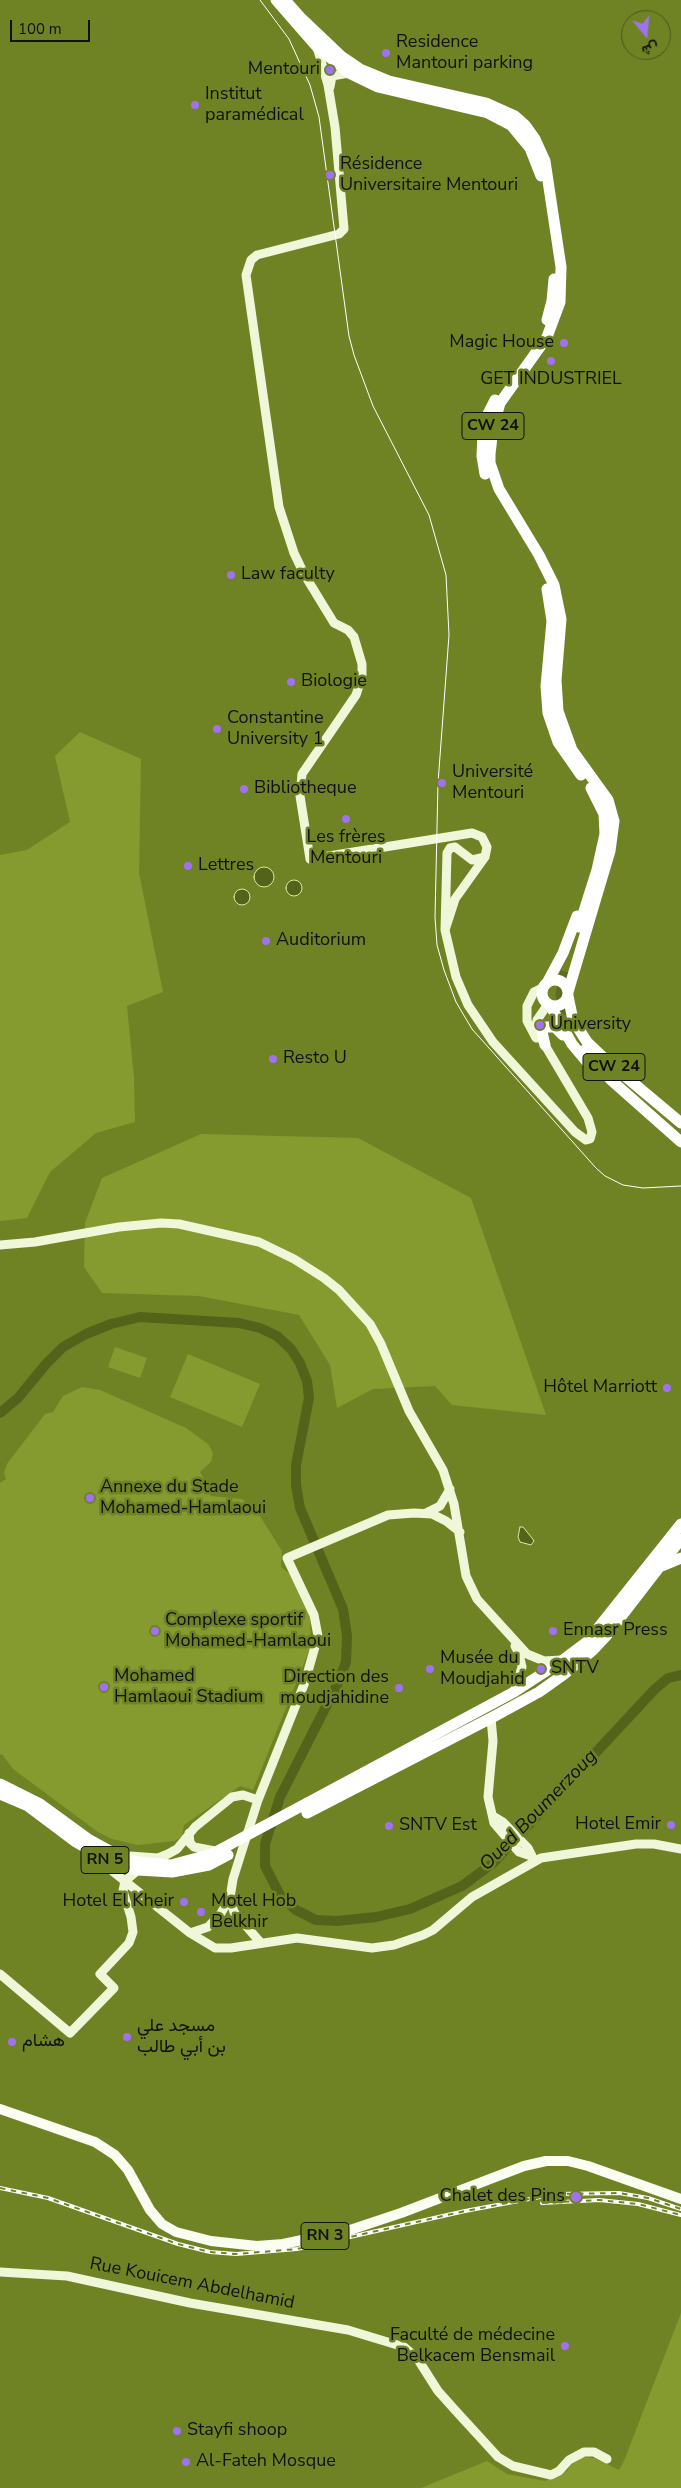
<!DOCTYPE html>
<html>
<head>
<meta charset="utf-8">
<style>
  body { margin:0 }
  #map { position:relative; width:681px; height:2488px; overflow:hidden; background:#6f8325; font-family:"Nunito Sans",Vazirmatn,sans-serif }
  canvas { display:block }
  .north { position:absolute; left:621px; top:10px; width:50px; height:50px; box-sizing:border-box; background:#6f8325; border:1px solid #49551d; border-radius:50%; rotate:163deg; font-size:14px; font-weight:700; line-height:20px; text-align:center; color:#111 }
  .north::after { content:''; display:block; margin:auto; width:18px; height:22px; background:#a072f1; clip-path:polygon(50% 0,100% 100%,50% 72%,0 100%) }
  .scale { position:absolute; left:10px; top:20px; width:80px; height:22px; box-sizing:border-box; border:2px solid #111; border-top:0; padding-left:6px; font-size:15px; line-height:18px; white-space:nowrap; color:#111; -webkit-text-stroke:4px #6f8325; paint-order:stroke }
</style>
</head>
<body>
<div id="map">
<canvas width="681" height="2488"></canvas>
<div class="north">ش</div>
<div class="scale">100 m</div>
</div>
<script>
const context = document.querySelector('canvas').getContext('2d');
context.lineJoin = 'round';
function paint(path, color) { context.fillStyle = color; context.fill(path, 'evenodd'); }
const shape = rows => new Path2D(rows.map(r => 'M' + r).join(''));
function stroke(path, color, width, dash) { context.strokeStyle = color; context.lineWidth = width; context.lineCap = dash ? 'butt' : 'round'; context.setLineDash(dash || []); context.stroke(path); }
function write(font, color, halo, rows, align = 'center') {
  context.font = font + ' "Nunito Sans",Vazirmatn,sans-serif'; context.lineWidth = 5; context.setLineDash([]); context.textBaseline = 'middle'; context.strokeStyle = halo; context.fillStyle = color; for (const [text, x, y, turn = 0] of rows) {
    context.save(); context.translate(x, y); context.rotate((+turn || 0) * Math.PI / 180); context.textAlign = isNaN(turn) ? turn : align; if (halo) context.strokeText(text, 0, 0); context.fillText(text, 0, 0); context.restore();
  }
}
paint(shape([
  [80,732,141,759,139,873,163,992,127,1006,134,1078,135,1122,96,1133,50,1172,27,1218,0,1221,0,855,27,850,70,822,55,756],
  [201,1134,358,1138,471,1198,546,1415,452,1405,435,1386,373,1389,337,1408,330,1365,299,1315,199,1296,102,1293,84,1267,85,1223,102,1178],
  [115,1347,147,1358,140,1378,108,1367],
  [188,1354,260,1384,242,1427,170,1397],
  [82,1387,100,1390,186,1428,208,1444,213,1453,211,1462,200,1472,209,1486,206,1489,211,1496,242,1499,256,1510,282,1551,281,1567,290,1574,310,1615,311,1646,253,1790,240,1786,184,1825,182,1836,175,1841,138,1845,112,1839,98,1832,13,1769,2,1754,0,1755,0,1483,6,1479,4,1473,7,1464,45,1414,53,1412,63,1396],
  [681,2313,681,2488,421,2488,487,2461,507,2474,545,2481,567,2471,571,2465,583,2457,594,2458,619,2470,624,2461]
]), '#859b2f');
const water = shape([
  '254 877a10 10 0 1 1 20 0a10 10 0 1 1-20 0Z',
  '286 888a8 8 0 1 1 16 0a8 8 0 1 1-16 0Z',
  '234 897a8 8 0 1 1 16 0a8 8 0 1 1-16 0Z',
  [520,1527,523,1527,532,1538,534,1541,531,1545,520,1542,518,1537,520,1527]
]);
paint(water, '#53631a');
stroke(water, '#dbe8a2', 1);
stroke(shape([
  [0,1413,18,1398,46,1364,63,1347,86,1334,111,1324,140,1317,239,1323,260,1328,277,1336,291,1349,300,1363,307,1381,309,1398,296,1465,296,1485,300,1508,343,1609,347,1636,346,1662,338,1683,280,1797,265,1844,265,1866,281,1897,296,1910,316,1920,337,1921,376,1917,410,1909,462,1886,493,1863,654,1690,668,1678,681,1675]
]), '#53631a', 10);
stroke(shape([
  [564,1015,561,995,566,970]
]), '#5c6c21', 11, [11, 5.5]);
stroke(shape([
  [317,47,328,85,335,127,344,229,339,234,257,255,251,260,246,275,279,507,294,553,304,574,334,623,348,630,354,637,362,664,362,677,356,695,302,774,300,796,310,859,472,833,482,837,487,847,485,857,455,899,445,930],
  [330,87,332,76,349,73],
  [485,857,472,860,455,847,450,848,447,853,445,930,456,977,468,1005,493,1042,575,1132,586,1140,590,1139,592,1132,588,1118,536,1030,537,1020,548,1004],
  [536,1038,527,1021,527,1006,534,992,544,987],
  [0,1245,35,1242,119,1227,161,1223,179,1224,259,1242,294,1259,324,1278,339,1290,370,1324,381,1344,409,1411,443,1470,454,1504,466,1576,477,1599,527,1654,544,1661,561,1660],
  [426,1513,440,1506,450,1489],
  [514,1692,522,1667,519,1654,515,1646],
  [491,1718,493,1741,488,1797,494,1823,519,1852,531,1856],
  [493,1816,503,1822,528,1848,534,1860],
  [189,1833,190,1843,194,1847,215,1851],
  [130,1856,158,1858,168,1854,177,1849,195,1827,232,1797,243,1795,258,1800],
  [96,1858,190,1933,215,1948,231,1948,297,1938,372,1948,394,1945,423,1935,433,1930,472,1897,541,1858,636,1844,654,1844,681,1849],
  [190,1933,208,1927,221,1913,230,1898],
  [260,1942,234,1912,230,1898,233,1879,258,1800,305,1682,318,1636,314,1615,287,1558,388,1515,414,1513,432,1514,446,1521,460,1532],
  [0,1974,70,2033,114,1988,100,1974,129,1943,133,1932,131,1917,123,1891,125,1881,138,1870],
  [0,2272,67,2276,190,2303,348,2330,404,2347,417,2358,438,2391,455,2410,498,2457,513,2466,551,2475,559,2471,569,2460,584,2452,594,2452,607,2459]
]), '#f0f6d8', 9);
stroke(shape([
  [0,2109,95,2142,115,2155,128,2170,150,2210,162,2224,176,2232,211,2241,257,2246,283,2244,350,2230,401,2213,524,2166,546,2161,568,2161,588,2166,681,2199]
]), '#fafdf0', 10);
stroke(shape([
  [276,0,317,47,349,73,378,87,488,113,511,125,530,148,541,176],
  [285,0,300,17,341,56,360,69,389,81,486,103,515,116,525,125,535,139,545,161,561,267,560,302,547,337,500,403,493,428,490,454,490,463,499,489,539,555,554,585,561,619,556,680,558,711,572,750,608,800,614,821,610,851,568,992],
  [547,320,552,301,554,279],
  [485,474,482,456,483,433,486,418,495,400],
  [547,589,552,621,546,686,548,713,558,742,581,775],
  [579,927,597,870,605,834,604,814,591,788],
  '542 993a13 13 0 1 1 26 0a13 13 0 1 1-26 0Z',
  [547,983,563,953,577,916],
  [568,996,573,1020,587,1042,607,1061,681,1123],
  [550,1005,572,1044,587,1062],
  [545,1045,542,1032,545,1027,555,1027,563,1035],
  [585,1050,611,1080,681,1142],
  [662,1566,681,1558],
  [0,1784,40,1804,88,1839,121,1857,139,1862,171,1865,212,1854,514,1692,563,1660,587,1642,681,1524],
  [0,1794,28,1806,76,1842,116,1865,138,1870,172,1872,209,1865,228,1855],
  [307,1813,493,1717,539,1692,563,1675,593,1650,607,1635,681,1539]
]), '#fff', 11);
stroke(shape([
  [260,0,289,39,310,85,319,117,349,336,354,355,373,406,429,515,446,575,449,635,438,783,435,917,437,945,444,970,456,1002,472,1029,596,1168,605,1176,623,1185,643,1188,681,1186]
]), '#fff', 1);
const rail = shape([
  [0,2188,48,2198,178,2244,210,2252,236,2254,297,2249,465,2211,556,2194,619,2193,648,2198,681,2209],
  [542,2203,599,2200,638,2204,681,2215]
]);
stroke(rail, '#fff', 4);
stroke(rail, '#6f8325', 2, [5.5]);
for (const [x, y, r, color] of [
  [386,53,5,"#a072f1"],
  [330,70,5,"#a072f1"],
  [195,105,5,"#a072f1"],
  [330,175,5,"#a072f1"],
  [564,343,5,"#a072f1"],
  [551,361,5,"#a072f1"],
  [231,575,5,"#a072f1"],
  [291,682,5,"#a072f1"],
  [217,729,5,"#a072f1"],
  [442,783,5,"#a072f1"],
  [244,789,5,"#a072f1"],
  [346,819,5,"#a072f1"],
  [188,866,5,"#a072f1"],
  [266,941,5,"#a072f1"],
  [540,1025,5,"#a072f1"],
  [273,1059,5,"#a072f1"],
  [667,1388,5,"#a072f1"],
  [90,1498,5,"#a072f1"],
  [155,1631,5,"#a072f1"],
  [553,1631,5,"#a072f1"],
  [430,1669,5,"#a072f1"],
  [541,1669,5,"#a072f1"],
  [104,1687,5,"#a072f1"],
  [399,1688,5,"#a072f1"],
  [671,1825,5,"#a072f1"],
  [389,1826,5,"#a072f1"],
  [184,1902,5,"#a072f1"],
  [201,1912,5,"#a072f1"],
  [127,2037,5,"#a072f1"],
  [12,2042,5,"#a072f1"],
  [576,2197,6,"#a072f1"],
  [565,2346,5,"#a072f1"],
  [177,2431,5,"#a072f1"],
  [186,2462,5,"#a072f1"]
]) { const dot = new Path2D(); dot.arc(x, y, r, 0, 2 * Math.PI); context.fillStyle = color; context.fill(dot); stroke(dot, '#6f8325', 2); }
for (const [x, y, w] of [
  [493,426,62],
  [614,1067,62],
  [105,1860,48],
  [325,2236,48]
]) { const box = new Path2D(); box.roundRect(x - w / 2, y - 13.5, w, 27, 4); context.fillStyle = '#6f8325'; context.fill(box); stroke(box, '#111', 1); }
write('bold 16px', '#111', null, [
  ["CW 24",493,426],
  ["CW 24",614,1067],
  ["RN 5",105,1860],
  ["RN 3",325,2236]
]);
write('18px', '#111', '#6f8325', [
  ["Residence",396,43],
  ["Mantouri parking",396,64],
  ["Mentouri",320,70,"right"],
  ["Institut",205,95],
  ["paramédical",205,116],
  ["Résidence",340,165],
  ["Universitaire Mentouri",340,186],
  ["Magic House",554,343,"right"],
  ["GET INDUSTRIEL",551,380,"center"],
  ["Law faculty",241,575],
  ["Biologie",301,682],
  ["Constantine",227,719],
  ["University 1",227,740],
  ["Université",452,773],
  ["Mentouri",452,794],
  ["Bibliotheque",254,789],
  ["Les frères",346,838,"center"],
  ["Mentouri",346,859,"center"],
  ["Lettres",198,866],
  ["Auditorium",276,941],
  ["University",550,1025],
  ["Resto U",283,1059],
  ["Hôtel Marriott",657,1388,"right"],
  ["Annexe du Stade",100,1488],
  ["Mohamed-Hamlaoui",100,1509],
  ["Complexe sportif",165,1621],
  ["Mohamed-Hamlaoui",165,1642],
  ["Ennasr Press",563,1631],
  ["Musée du",440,1659],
  ["Moudjahid",440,1680],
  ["SNTV",551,1669],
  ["Mohamed",114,1677],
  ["Hamlaoui Stadium",114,1698],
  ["Direction des",389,1678,"right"],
  ["moudjahidine",389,1699,"right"],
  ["Hotel Emir",661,1825,"right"],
  ["SNTV Est",399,1826],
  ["Hotel El Kheir",174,1902,"right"],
  ["Motel Hob",211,1902],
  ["Belkhir",211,1923],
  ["مسجد علي",137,2027],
  ["بن أبي طالب",137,2048],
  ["هشام",22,2042],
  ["Chalet des Pins",565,2197,"right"],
  ["Faculté de médecine",555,2336,"right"],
  ["Belkacem Bensmail",555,2357,"right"],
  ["Stayfi shoop",187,2431],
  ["Al-Fateh Mosque",196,2462]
], 'left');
write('18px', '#111', '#6f8325', [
  ["Rue Kouicem Abdelhamid",192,2284,11]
]);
write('italic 19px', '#111', '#6f8325', [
  ["Oued Boumerzoug",539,1811,-46]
]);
</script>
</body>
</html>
